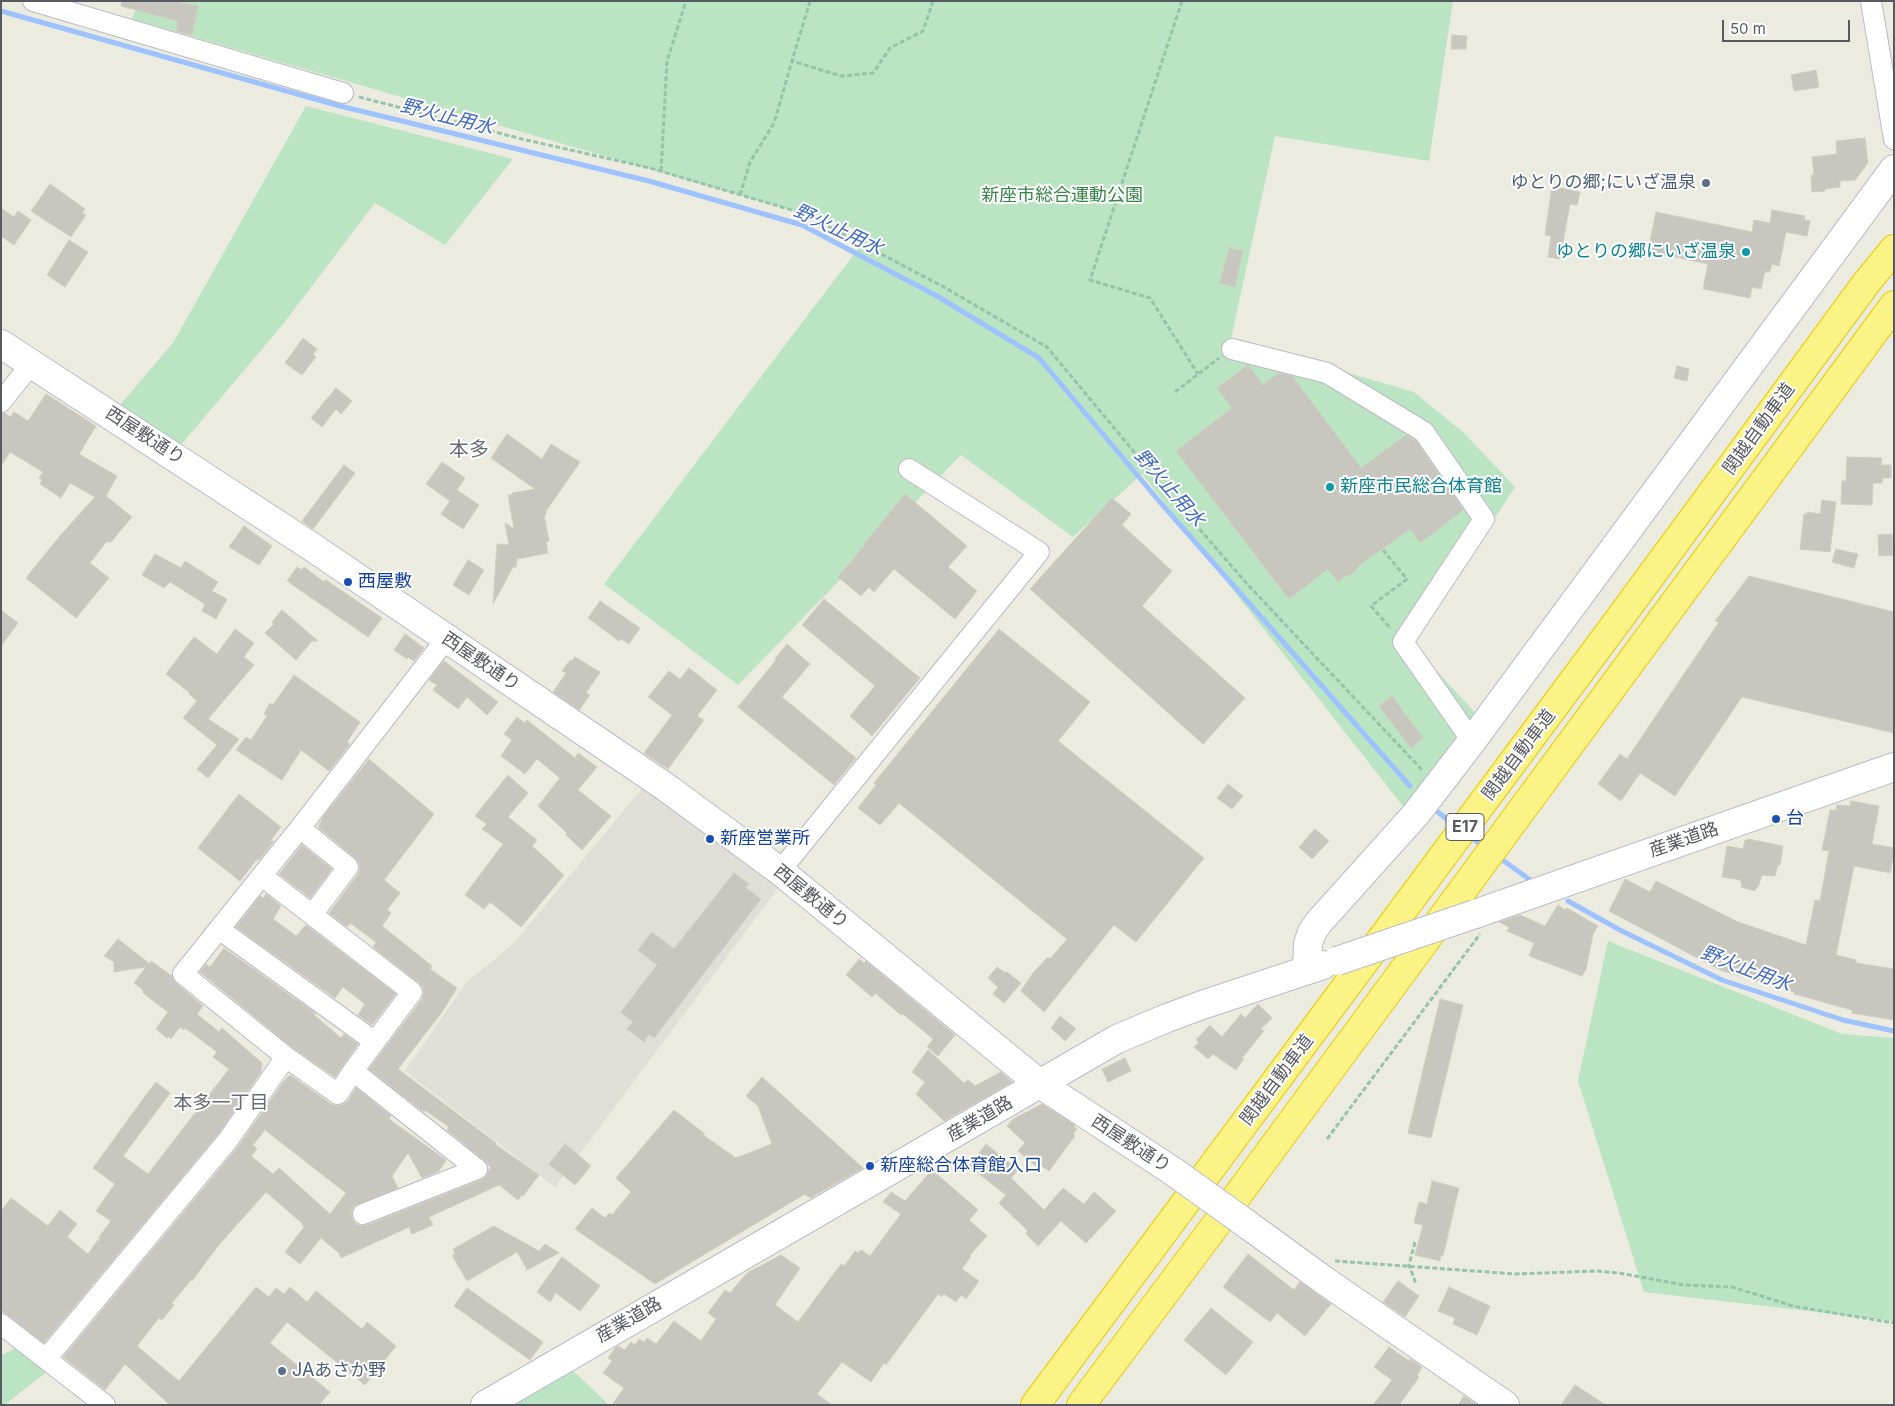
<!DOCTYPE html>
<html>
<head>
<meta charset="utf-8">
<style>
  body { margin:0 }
  #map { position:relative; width:1895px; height:1406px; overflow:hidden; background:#ecebdf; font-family:Inter,sans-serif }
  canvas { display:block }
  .frame { position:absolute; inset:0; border:2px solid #585a61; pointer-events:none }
  .scale { position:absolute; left:1722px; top:20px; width:128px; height:22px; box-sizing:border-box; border:2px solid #585a61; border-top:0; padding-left:6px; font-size:15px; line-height:18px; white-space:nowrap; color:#585a61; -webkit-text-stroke:4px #fff; paint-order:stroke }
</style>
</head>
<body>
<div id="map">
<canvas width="1895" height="1406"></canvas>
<div class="frame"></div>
<div class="scale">50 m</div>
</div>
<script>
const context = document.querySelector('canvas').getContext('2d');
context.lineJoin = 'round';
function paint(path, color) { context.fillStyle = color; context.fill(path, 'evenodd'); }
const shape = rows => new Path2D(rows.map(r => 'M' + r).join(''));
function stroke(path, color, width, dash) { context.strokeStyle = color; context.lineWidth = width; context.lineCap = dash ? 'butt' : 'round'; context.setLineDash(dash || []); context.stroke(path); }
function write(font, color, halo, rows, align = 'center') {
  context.font = font + ' Inter,"Noto Sans JP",sans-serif'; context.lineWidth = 4; context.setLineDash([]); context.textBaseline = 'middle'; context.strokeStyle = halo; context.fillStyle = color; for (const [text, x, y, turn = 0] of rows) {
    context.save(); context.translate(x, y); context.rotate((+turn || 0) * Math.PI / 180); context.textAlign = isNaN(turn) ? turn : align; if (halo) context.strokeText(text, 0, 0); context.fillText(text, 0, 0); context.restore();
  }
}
paint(shape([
  [645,785,781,884,555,1187,405,1071,466,983,515,942]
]), '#dfded7');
paint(shape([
  [139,1,1453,1,1429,161,1275,136,1231,339,1414,392,1464,433,1515,487,1412,644,1479,717,1406,810,1142,474,1073,537,961,455,738,685,604,584,870,233,132,19],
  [306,106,513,159,445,245,375,203,280,328,180,446,119,406,173,343],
  [1608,941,1842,1034,1894,1038,1894,1321,1644,1292,1578,1081],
  [16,1348,47,1372,4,1405,1,1405,1,1355],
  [571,1369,609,1405,513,1405]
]), '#bbe4c3');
stroke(shape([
  [1,11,340,106,649,181,802,225,937,296,1039,358,1159,501,1410,786],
  [1438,812,1455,826],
  [1468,835,1484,847],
  [1497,856,1533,882],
  [1568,901,1620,930,1722,980,1843,1020,1894,1031]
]), '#9dc2fe', 5);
const building = shape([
  [122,1,181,1,180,3,198,6,192,35,176,31,178,21,121,6,122,1],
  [1452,35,1467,36,1466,49,1451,49,1452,35],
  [1816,70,1819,87,1794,91,1791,75,1816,70],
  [1865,138,1868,163,1855,180,1840,181,1840,187,1825,189,1825,191,1812,192,1811,175,1814,175,1812,157,1837,154,1836,141,1865,138],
  [50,184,85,209,82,213,86,215,71,237,31,211,50,184],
  [1552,186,1580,192,1577,205,1570,204,1560,259,1548,257,1551,236,1545,235,1552,186],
  [1,208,14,217,18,211,31,220,14,245,1,236,1,208],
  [1772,210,1805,216,1804,220,1810,221,1807,236,1786,232,1779,266,1772,264,1770,272,1765,272,1761,289,1752,287,1750,298,1703,289,1708,264,1648,251,1656,212,1752,232,1754,220,1770,223,1772,210],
  [69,240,88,252,65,287,47,275,69,240],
  [1229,248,1243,251,1235,287,1220,283,1229,248],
  [303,338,317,349,313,354,316,357,302,375,285,363,303,338],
  [1248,365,1263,385,1279,373,1292,376,1361,468,1406,435,1416,441,1463,510,1420,543,1410,529,1361,564,1352,574,1344,577,1338,582,1328,569,1289,599,1176,451,1232,408,1217,388,1248,365],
  [1677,366,1689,369,1687,381,1674,378,1677,366],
  [336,388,352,401,341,414,336,409,322,427,311,418,336,388],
  [46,394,96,426,79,454,117,476,106,496,132,517,110,543,107,541,90,563,109,578,76,618,26,578,59,537,95,497,70,483,61,498,40,484,42,480,39,478,43,472,10,452,1,466,1,414,5,413,10,417,14,412,28,421,46,394],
  [507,434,542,459,551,444,580,462,546,511,546,515,544,515,549,541,546,542,548,553,517,559,516,567,513,567,493,604,497,544,509,545,505,523,514,529,508,495,512,495,512,493,535,489,491,458,507,434],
  [1847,457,1882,458,1881,465,1891,465,1891,478,1883,478,1882,483,1873,483,1872,505,1841,504,1842,481,1846,481,1847,457],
  [442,462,465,478,457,490,479,505,463,529,441,514,450,501,426,484,442,462],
  [344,465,355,473,313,529,302,521,344,465],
  [905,494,967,546,948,567,977,591,955,619,894,569,874,592,869,587,861,596,838,577,865,545,864,544,905,494],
  [1112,498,1131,514,1122,525,1172,571,1142,606,1245,698,1203,744,1030,589,1112,498],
  [1822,500,1836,502,1830,552,1800,549,1804,514,1807,514,1807,512,1820,514,1822,500],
  [244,526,272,546,259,565,229,547,244,526],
  [1892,534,1893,555,1879,556,1878,535,1892,534],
  [1836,549,1858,554,1854,568,1832,562,1836,549],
  [155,554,181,568,185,561,218,582,212,591,227,599,216,619,202,611,205,604,170,582,164,588,142,575,155,554],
  [468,560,484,570,469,595,453,585,468,560],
  [297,567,302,570,304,567,324,582,326,580,382,618,368,637,287,581,297,567],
  [1749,576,1894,612,1894,733,1742,697,1675,796,1640,773,1621,801,1598,784,1620,754,1627,759,1719,622,1715,621,1749,576],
  [824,599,920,678,872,736,850,716,875,686,802,625,824,599],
  [600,601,640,628,629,644,621,639,619,641,588,618,600,601],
  [1,610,18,623,1,646,1,610],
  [282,610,318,641,312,641,296,660,265,633,274,624,272,622,282,610],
  [235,629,254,643,244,657,254,665,208,719,239,739,208,778,197,769,217,745,183,718,197,701,189,694,190,693,166,674,194,637,217,654,235,629],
  [999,629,1090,702,1058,741,1204,858,1136,942,1114,925,1044,1012,1021,991,1032,974,1048,957,1050,959,1067,939,899,803,880,825,858,808,876,785,874,783,999,629],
  [405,634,424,648,414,661,408,657,407,659,394,650,405,634],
  [787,644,810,664,782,697,856,758,834,785,738,707,776,660,775,659,787,644],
  [575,657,600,672,586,693,590,695,579,710,553,692,566,673,562,671,570,660,572,661,575,657],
  [444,661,498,702,487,715,467,697,458,709,433,690,437,685,429,680,444,661],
  [689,668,717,690,697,716,704,720,668,769,644,753,672,715,648,697,669,671,680,679,689,668],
  [294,675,360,722,347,742,350,744,329,771,301,750,282,780,236,750,246,737,251,740,267,716,264,714,270,703,273,705,294,675],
  [1392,696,1423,738,1411,748,1379,706,1392,696],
  [517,717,525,723,527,720,575,758,578,753,597,767,578,790,611,816,582,850,566,835,567,833,538,806,560,778,537,759,525,774,501,756,512,740,504,734,517,717],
  [369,759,434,814,384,880,400,893,387,910,391,913,382,926,432,966,430,969,457,988,442,1012,398,1069,496,1143,495,1144,539,1175,523,1196,522,1195,518,1200,499,1185,429,1217,433,1225,412,1234,409,1227,341,1258,339,1253,321,1238,300,1264,285,1252,304,1227,302,1225,303,1224,266,1192,217,1247,192,1281,191,1280,172,1303,174,1305,162,1320,159,1318,137,1346,179,1381,256,1287,269,1297,276,1288,284,1294,290,1287,307,1302,316,1291,362,1329,367,1322,396,1346,365,1385,287,1322,270,1343,330,1392,319,1405,170,1405,125,1364,105,1390,63,1357,237,1148,284,1081,290,1075,331,1104,337,1106,343,1105,348,1101,356,1088,391,1116,389,1119,446,1160,439,1171,422,1178,408,1153,392,1176,398,1188,354,1206,351,1212,352,1218,356,1224,362,1226,367,1225,481,1180,486,1177,489,1169,491,1168,484,1160,447,1130,449,1127,425,1110,424,1112,369,1069,422,999,424,993,423,987,419,983,373,947,376,942,350,923,347,927,329,913,358,874,360,869,359,863,355,858,318,827,323,817,369,759],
  [265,1130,346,1193,330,1214,279,1168,273,1174,251,1156,257,1149,253,1145,265,1130],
  [508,775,528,793,508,817,537,840,532,846,564,875,521,927,490,902,484,909,465,895,503,844,482,829,487,824,475,816,508,775],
  [1228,784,1243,796,1232,809,1217,798,1228,784],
  [239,794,281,827,270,841,274,841,259,860,257,859,240,881,198,848,239,794],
  [1851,801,1879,806,1872,844,1894,848,1894,852,1890,873,1854,866,1836,955,1856,960,1856,963,1894,969,1894,1020,1852,1013,1852,1010,1794,994,1794,992,1720,970,1609,911,1625,879,1650,892,1656,881,1738,922,1806,945,1815,900,1820,901,1829,851,1822,850,1830,810,1836,810,1837,805,1850,806,1851,801],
  [1315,829,1329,841,1312,859,1299,847,1315,829],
  [1748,839,1783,846,1780,865,1778,865,1775,876,1762,875,1758,887,1757,887,1755,891,1741,887,1742,883,1740,882,1741,880,1722,877,1727,846,1743,849,1745,840,1748,840,1748,839],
  [302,845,332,869,310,898,279,874,302,845],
  [734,873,749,884,746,888,761,899,654,1038,649,1034,644,1042,627,1029,633,1022,621,1012,657,965,638,950,652,932,674,949,734,873],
  [266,894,281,906,273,919,296,936,306,925,396,994,372,1025,358,1015,365,1004,343,987,335,998,236,927,260,896,263,898,266,894],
  [1558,905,1565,910,1567,908,1598,926,1593,934,1586,969,1582,976,1529,956,1534,943,1507,931,1509,927,1499,922,1520,915,1545,926,1558,905],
  [118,939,150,964,151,961,172,976,176,983,203,1006,197,1014,219,1032,222,1028,262,1063,261,1072,219,1133,44,1343,1,1310,1,1211,11,1198,48,1226,60,1210,77,1224,67,1237,88,1254,98,1240,100,1242,99,1237,111,1221,96,1211,115,1184,93,1168,146,1095,156,1082,170,1093,123,1156,148,1174,229,1069,213,1057,217,1052,185,1028,184,1030,180,1027,171,1039,168,1036,167,1038,156,1029,168,1012,143,993,143,990,134,983,146,967,114,972,114,962,104,956,118,939],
  [224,948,315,1013,314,1015,341,1038,344,1034,358,1044,335,1077,293,1048,200,972,206,964,210,967,224,948],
  [859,959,864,963,866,961,955,1035,938,1056,927,1047,933,1039,903,1014,901,1015,875,993,872,997,846,975,859,959],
  [997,967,1005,973,1007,972,1021,983,1004,1003,993,994,998,987,988,978,997,967],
  [1440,999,1463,1005,1431,1138,1408,1133,1440,999],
  [1258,1004,1272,1018,1261,1029,1264,1031,1242,1058,1244,1059,1236,1070,1213,1054,1208,1059,1194,1047,1199,1042,1196,1040,1210,1025,1222,1037,1241,1014,1245,1018,1258,1004],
  [1060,1016,1076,1029,1065,1041,1051,1028,1060,1016],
  [928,1050,964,1083,968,1080,975,1086,1001,1072,1012,1082,944,1121,916,1094,925,1082,912,1072,928,1050],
  [1125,1058,1131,1071,1108,1082,1102,1069,1125,1058],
  [762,1077,863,1168,810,1198,805,1194,655,1284,575,1229,592,1208,605,1218,610,1213,612,1215,631,1192,616,1178,674,1110,705,1134,703,1135,736,1158,772,1144,758,1106,746,1096,762,1077],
  [1042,1104,1075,1125,1074,1127,1077,1129,1073,1134,1075,1136,1049,1171,1039,1164,1037,1167,1018,1151,1025,1143,1007,1126,1013,1119,1042,1104],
  [565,1144,591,1166,575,1185,549,1164,565,1144],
  [986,1144,1018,1170,1011,1178,1044,1210,1063,1188,1084,1204,1094,1192,1116,1211,1086,1243,1061,1221,1038,1246,1026,1234,1028,1231,999,1203,1006,1195,969,1166,986,1144],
  [932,1170,978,1210,969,1220,987,1236,970,1255,971,1256,962,1269,979,1281,966,1299,961,1295,956,1302,944,1294,942,1297,938,1294,886,1365,884,1363,871,1382,842,1362,817,1394,832,1405,612,1405,624,1388,603,1373,612,1361,608,1358,616,1347,618,1346,625,1350,631,1342,635,1345,639,1339,644,1342,647,1338,656,1344,674,1321,701,1341,716,1319,708,1313,725,1290,730,1293,747,1273,781,1255,800,1268,775,1305,798,1322,841,1264,844,1266,855,1251,858,1253,861,1250,870,1256,901,1214,883,1202,891,1192,905,1201,932,1170],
  [1432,1181,1459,1188,1443,1256,1441,1255,1440,1261,1415,1255,1423,1225,1414,1223,1419,1202,1427,1204,1432,1181],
  [494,1226,539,1251,545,1244,559,1253,525,1271,527,1269,517,1252,467,1281,452,1255,455,1254,453,1249,494,1226],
  [1248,1254,1294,1290,1300,1282,1331,1304,1305,1336,1277,1313,1270,1322,1223,1287,1248,1254],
  [562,1257,600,1286,580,1311,556,1293,550,1302,537,1292,562,1257],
  [1398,1281,1419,1296,1405,1317,1383,1302,1398,1281],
  [1449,1287,1490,1306,1477,1335,1453,1324,1455,1318,1438,1311,1449,1287],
  [467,1288,543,1342,530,1360,454,1306,467,1288],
  [1211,1308,1253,1342,1226,1375,1184,1340,1211,1308],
  [1389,1347,1409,1361,1410,1359,1422,1367,1417,1376,1419,1377,1399,1405,1373,1405,1392,1380,1374,1367,1389,1347],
  [1575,1385,1606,1405,1561,1405,1575,1385],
  [1464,1396,1477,1405,1458,1405,1464,1396]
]);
paint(building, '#c8c7bf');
stroke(building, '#d0cebe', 1);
const street = shape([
  [33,1,343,93],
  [1871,1,1894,139],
  [1232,349,1327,373,1424,432,1484,519,1403,642,1472,741],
  [1,402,32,363],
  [300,828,348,867,312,915],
  [780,871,1039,552,909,469],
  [262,876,412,992,353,1071],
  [219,929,375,1042],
  [363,1214,477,1169,353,1071,338,1094,286,1057,183,974,300,828,447,638],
  [1,1324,105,1405],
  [46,1359,228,1140,286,1057]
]);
const secondary = shape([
  [1,344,309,545,667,788,780,871,1040,1084,1174,1172],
  [1475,914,1894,767],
  [1307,970,1308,944,1312,932,1319,922,1416,814,1472,741,1894,169],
  [1248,1225,1325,1281,1505,1405],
  [485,1405,1117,1039,1167,1018,1202,1005,1323,965]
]);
const highway = shape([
  [1035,1405,1614,626,1867,282,1894,249],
  [1081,1405,1212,1230,1894,305]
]);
stroke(street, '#babbc1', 22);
stroke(secondary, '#babcc4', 30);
stroke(highway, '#e9ca02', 30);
stroke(shape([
  [810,1,792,61,841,76,873,73,890,48,923,31,933,1],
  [1182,1,1090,280,1150,298,1198,374],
  [359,97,522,139,650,168,805,214,942,286,1047,347,1168,493,1249,586,1423,771],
  [661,171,667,61,686,1],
  [740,195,750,162,774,123,792,61],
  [1175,392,1219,358],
  [1383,550,1407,579,1371,606,1391,629],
  [1327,1139,1480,934],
  [1415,1242,1409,1265,1416,1284],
  [1335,1261,1516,1274,1596,1271,1619,1273,1684,1285,1732,1287,1793,1306,1894,1323]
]), '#95c4ab', 3, [5, 2.5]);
stroke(street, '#fff', 20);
stroke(secondary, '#fff', 28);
stroke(highway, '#fcf386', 28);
const secondaryBridge = shape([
  [1337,961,1475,914],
  [1174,1172,1248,1225]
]);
stroke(secondaryBridge, '#babcc4', 30, []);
stroke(secondaryBridge, '#fff', 28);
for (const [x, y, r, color] of [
  [1706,183,5,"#5c6f8a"],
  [1746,252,5,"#0f9aa8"],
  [1330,487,5,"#0f9aa8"],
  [348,582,5,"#1a4fb4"],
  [1776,819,5,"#1a4fb4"],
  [710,839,5,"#1a4fb4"],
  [870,1166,5,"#1a4fb4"],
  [282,1371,5,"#5c6f8a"]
]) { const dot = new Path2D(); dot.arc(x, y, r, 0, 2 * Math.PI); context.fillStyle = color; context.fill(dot); stroke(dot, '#fff', 2); }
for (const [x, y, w] of [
  [1465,827,38]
]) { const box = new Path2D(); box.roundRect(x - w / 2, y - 13.5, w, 27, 4); context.fillStyle = '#fff'; context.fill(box); stroke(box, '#585a61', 1); }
write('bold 16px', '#585a61', null, [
  ["E17",1465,827]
]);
write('18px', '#4e5e75', '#fff', [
  ["ゆとりの郷;にいざ温泉",1696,183],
  ["JAあさか野",292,1371,"left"]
], 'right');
write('18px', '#358347', '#fff', [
  ["新座市総合運動公園",1062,196]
]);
write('18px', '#0d838f', '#fff', [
  ["ゆとりの郷にいざ温泉",1736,252],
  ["新座市民総合体育館",1340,487,"left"]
], 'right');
write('18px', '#585a61', '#fff', [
  ["関越自動車道",1759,429,-54],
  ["西屋敷通り",145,436,33],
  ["西屋敷通り",481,662,34],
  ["関越自動車道",1519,755,-53],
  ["産業道路",1684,840,-19],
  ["西屋敷通り",811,897,39],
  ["関越自動車道",1277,1080,-53],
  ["産業道路",980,1119,-30],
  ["西屋敷通り",1131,1144,33],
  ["産業道路",629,1320,-30]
]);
write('18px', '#164399', '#fff', [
  ["西屋敷",358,582],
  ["台",1786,819],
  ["新座営業所",720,839],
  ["新座総合体育館入口",880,1166]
], 'left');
write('italic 19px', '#4068c0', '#fff', [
  ["野火止用水",447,117,14],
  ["野火止用水",838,230,25],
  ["野火止用水",1169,488,49],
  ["野火止用水",1746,969,21]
]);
write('19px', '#696c73', '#fff', [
  ["本多一丁目",221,1103]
]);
write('20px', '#696c73', '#fff', [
  ["本多",469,450]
]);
</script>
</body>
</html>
